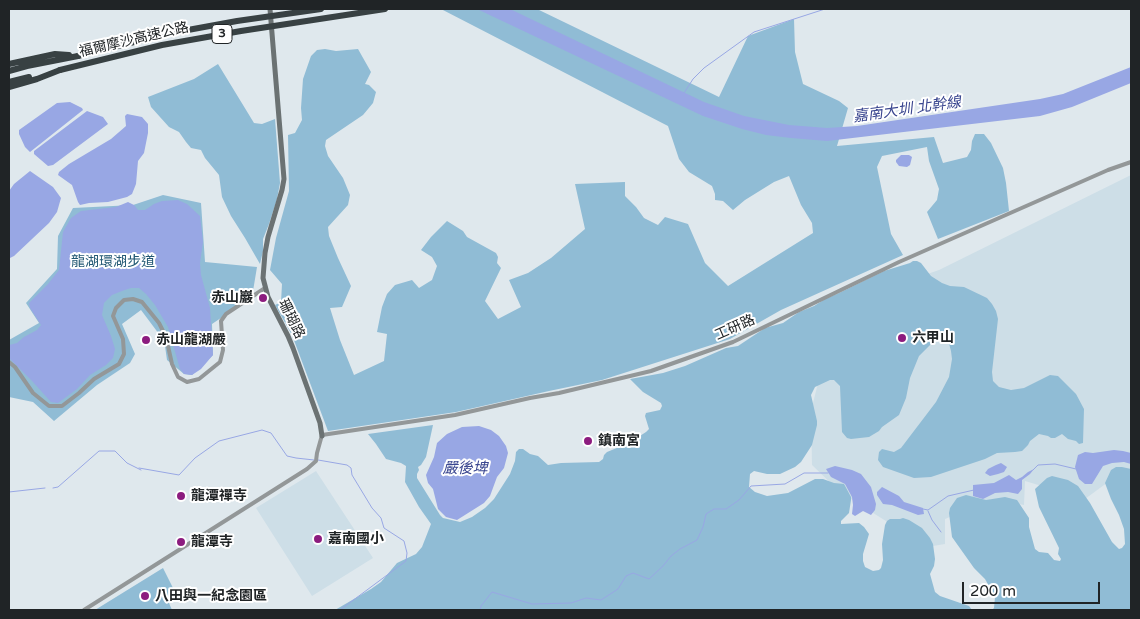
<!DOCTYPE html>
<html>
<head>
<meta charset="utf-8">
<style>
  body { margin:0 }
  #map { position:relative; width:1140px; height:619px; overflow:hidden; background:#dfe8ed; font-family:"Varela Round",sans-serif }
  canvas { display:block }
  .frame { position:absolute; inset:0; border:10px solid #202426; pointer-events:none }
  .scale { position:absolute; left:962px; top:582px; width:138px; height:22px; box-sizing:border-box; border:2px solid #202426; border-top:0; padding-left:6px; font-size:15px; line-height:18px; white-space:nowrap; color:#202426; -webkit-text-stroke:4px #fff; paint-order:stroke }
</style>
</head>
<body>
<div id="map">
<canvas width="1140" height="619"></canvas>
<div class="frame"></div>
<div class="scale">200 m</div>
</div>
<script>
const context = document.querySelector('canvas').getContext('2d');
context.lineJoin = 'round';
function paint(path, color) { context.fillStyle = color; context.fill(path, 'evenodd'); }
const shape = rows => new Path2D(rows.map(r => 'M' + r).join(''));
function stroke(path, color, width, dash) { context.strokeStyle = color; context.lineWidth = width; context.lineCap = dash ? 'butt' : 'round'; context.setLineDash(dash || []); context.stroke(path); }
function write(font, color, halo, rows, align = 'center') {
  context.font = font + ' "Varela Round","Noto Sans TC",sans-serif'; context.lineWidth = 4; context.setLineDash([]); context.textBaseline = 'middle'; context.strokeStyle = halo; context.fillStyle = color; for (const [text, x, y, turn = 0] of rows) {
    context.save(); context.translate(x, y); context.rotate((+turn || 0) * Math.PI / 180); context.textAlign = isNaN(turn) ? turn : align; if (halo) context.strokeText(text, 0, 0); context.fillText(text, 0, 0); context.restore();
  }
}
paint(shape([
  [1131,175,1131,476,1119,474,1085,499,1025,481,1024,505,992,499,945,519,945,544,927,547,840,492,812,465,811,411,820,375,898,284,939,270],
  [316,471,373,558,312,596,256,508]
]), '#cddee7');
paint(shape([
  [441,9,537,9,719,97,748,36,794,19,795,52,803,84,839,101,848,108,837,146,934,137,943,163,967,157,971,150,972,141,975,134,984,134,991,143,1003,168,1006,183,1009,211,938,239,927,212,937,200,939,189,929,161,927,147,882,156,877,167,891,234,903,255,781,310,730,339,602,380,549,391,456,412,328,431,292,335,275,305,281,302,282,284,270,270,276,238,289,191,288,135,295,133,302,120,301,108,303,79,311,56,317,50,325,49,336,51,358,49,371,72,365,84,369,85,376,92,373,103,363,115,326,140,325,146,328,156,343,178,350,195,348,205,328,227,329,236,338,258,351,286,342,307,330,308,340,340,354,375,384,361,387,334,377,332,382,307,387,294,395,285,412,280,419,288,432,280,437,266,432,257,421,250,431,237,447,221,463,231,467,237,496,253,498,257,497,263,501,268,485,301,498,319,521,307,509,280,528,273,551,258,585,229,575,184,625,182,625,196,636,207,644,218,658,225,665,217,688,224,705,263,728,286,813,233,812,223,801,205,789,176,774,182,745,200,733,210,723,201,715,200,715,194,712,186,689,172,679,159,668,126],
  [218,64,254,123,262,124,275,119,280,183,277,199,269,224,263,239,263,251,260,264,245,238,231,216,222,197,219,175,205,158,201,150,191,148,186,142,179,132,169,127,151,107,148,97,194,79],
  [163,195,201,203,205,262,257,267,252,297,212,324,213,355,192,375,184,374,167,360,165,346,159,334,141,310,122,324,135,354,130,363,97,385,54,421,33,402,9,397,9,340,39,323,26,303,57,269,58,236,73,208,133,205],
  [913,261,917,261,921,263,931,276,942,283,950,286,964,287,987,298,992,304,996,311,998,319,992,372,993,381,999,387,1011,390,1024,388,1050,375,1058,376,1076,394,1084,409,1083,443,1079,444,1076,441,1068,439,1062,434,1055,438,1051,438,1048,436,1039,434,1030,441,1028,445,1022,451,1015,452,997,453,985,459,931,477,914,478,883,467,878,460,879,452,882,449,894,452,901,448,936,402,949,377,952,359,951,351,948,340,945,337,941,337,934,341,919,356,910,378,906,398,899,415,882,427,879,431,869,437,851,439,847,438,842,432,840,386,834,380,830,380,815,387,811,395,817,421,817,425,812,445,801,462,795,467,780,474,767,474,754,471,750,474,749,487,755,492,767,496,788,493,815,479,823,479,834,483,844,484,851,497,851,500,849,513,841,521,841,524,859,523,864,527,869,534,863,554,863,561,865,567,873,571,879,570,881,568,883,560,882,544,885,525,887,521,890,519,900,519,903,518,909,520,922,528,930,538,933,544,935,559,934,566,930,574,935,592,940,596,969,606,972,610,335,610,371,589,381,582,397,563,416,554,422,547,431,524,419,507,405,482,406,466,401,463,386,459,376,444,368,434,433,425,426,457,421,465,418,467,419,470,417,474,417,478,440,515,443,518,460,522,472,517,485,508,494,499,510,474,515,461,516,452,519,449,523,449,530,454,538,456,548,465,561,463,599,462,603,459,604,455,607,452,629,443,646,432,649,429,645,416,646,413,660,410,662,406,661,403,643,392,630,379,663,373,685,366,726,348,738,346,765,328,783,323,799,312,814,306,825,299,837,294,884,271,910,263],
  [1116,467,1122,467,1131,469,1131,610,992,610,994,608,995,597,985,579,974,568,952,537,949,513,950,508,957,498,966,495,986,500,1005,497,1017,500,1029,518,1029,527,1035,549,1039,552,1048,553,1054,560,1060,561,1061,559,1058,554,1059,548,1039,507,1035,489,1047,478,1052,476,1068,480,1078,486,1090,503,1112,542,1119,549,1122,548,1125,544,1124,529,1119,515,1111,499,1105,483,1111,470],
  [163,568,173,588,169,603,172,610,95,610]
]), '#90bcd5');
paint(shape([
  [477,9,510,9,704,102,744,116,789,125,827,128,857,126,1040,99,1063,94,1131,67,1131,83,1072,107,1040,116,827,141,791,138,766,135,742,129,703,116],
  [70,102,82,108,83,110,30,152,25,147,19,134,19,130,57,103],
  [87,111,103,117,108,124,53,165,48,166,34,154,34,151],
  [127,114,142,117,148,124,148,133,144,153,138,161,136,184,132,194,127,197,108,202,89,203,80,205,78,202,72,185,58,175,59,172,69,164,111,139,126,126,125,116],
  [901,155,909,155,912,157,910,165,907,167,899,166,896,162,896,160],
  [30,171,53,187,61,198,57,212,49,223,14,256,10,258,9,257,9,191,14,184],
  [178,200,187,204,200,216,203,242,200,263,201,275,210,308,213,355,201,369,192,375,184,374,180,369,168,327,155,305,146,294,139,288,131,288,122,291,112,295,104,303,102,315,111,336,115,349,113,358,106,365,90,375,77,389,58,403,51,402,33,382,9,358,9,345,17,343,24,337,37,330,41,325,30,308,29,303,48,284,59,270,63,232,71,218,81,211,116,207,128,202,134,205,138,210,145,210,154,204,162,201],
  [479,426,491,430,499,436,506,446,508,453,504,468,497,477,490,496,484,503,457,520,446,517,438,509,433,489,428,483,426,475,434,457,437,443,447,434,462,427],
  [1114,450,1123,451,1131,453,1131,464,1124,462,1112,463,1103,466,1092,484,1085,484,1079,479,1075,467,1078,455,1085,452,1093,453],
  [1001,463,1007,467,1004,472,998,474,990,476,985,473,988,469,996,465],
  [835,466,852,470,861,474,871,487,876,504,875,510,871,515,863,511,855,516,852,514,853,505,852,497,845,484,831,477,826,469],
  [1034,469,1030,474,1022,480,1022,489,1018,494,1008,492,995,493,983,499,973,496,973,485,994,483,1009,475,1016,480,1022,477,1028,472],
  [882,487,899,496,904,502,923,508,924,514,918,515,892,505,883,504,877,495,877,492]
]), '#98a7e4');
stroke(shape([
  [684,93,693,79,704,68,754,32,825,9],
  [318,460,347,465,351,468,352,475,372,508,381,518,384,528,404,541,407,553,406,561,340,610],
  [139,468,179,475,195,458,219,441,262,430,271,433,287,456,296,458,314,460],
  [1033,470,1038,465,1055,464,1076,469],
  [53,488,58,487,99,451,115,451,127,463,141,470],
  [9,492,45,488],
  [923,509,928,510,948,496,974,490],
  [928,511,932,520,941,532],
  [480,610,481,606,492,592,532,604,571,603,586,598,601,600,618,589,626,576,633,573,649,579,663,566,671,556,680,549,697,540,703,527,706,514,714,509,726,509,739,500,751,486,785,484,804,473,828,473]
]), '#98a7e4', 1);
stroke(shape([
  [9,362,15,367,33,393,49,406,62,406,79,393,94,379,119,364,124,354,123,339,113,316,116,308,124,300,133,299,142,302,159,323,166,337,172,364,178,377,187,382,199,379,220,362,223,350,221,321,226,314,265,288],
  [84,610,307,469,316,461,317,453,322,435,455,415,530,398,559,393,651,371,733,342,899,262,1108,170,1131,162]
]), '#939798', 4);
stroke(shape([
  [270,9,284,179,282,190,268,237,265,253,263,278,268,297,288,336,293,348,320,423,322,436]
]), '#6b7273', 5);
stroke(shape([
  [9,64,55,54,69,55],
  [9,71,27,66,78,56],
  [9,82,29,77],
  [9,87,37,79,60,70]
]), '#384143', 6);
stroke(shape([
  [78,56,166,34,237,21,321,9],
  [60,70,162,45,241,31,385,9]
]), '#384143', 6);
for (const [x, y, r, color] of [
  [263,298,5,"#8c1c7f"],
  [902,338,5,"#8c1c7f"],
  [146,340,5,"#8c1c7f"],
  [588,441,5,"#8c1c7f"],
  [181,496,5,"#8c1c7f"],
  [318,539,5,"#8c1c7f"],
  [181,542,5,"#8c1c7f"],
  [145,596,5,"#8c1c7f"]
]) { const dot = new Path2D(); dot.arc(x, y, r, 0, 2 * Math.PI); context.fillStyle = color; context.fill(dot); stroke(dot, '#fff', 2); }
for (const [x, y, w] of [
  [222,34,20]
]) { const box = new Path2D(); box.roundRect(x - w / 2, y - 9.5, w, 19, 4); context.fillStyle = '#fff'; context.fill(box); stroke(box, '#202426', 1); }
write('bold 12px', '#202426', null, [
  ["3",222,34]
]);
write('14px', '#202426', '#fff', [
  ["福爾摩沙高速公路",134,40,-13],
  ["珊瑚路",291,319,64],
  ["工研路",735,328,-24]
]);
write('14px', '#235974', '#fff', [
  ["龍湖環湖步道",113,262]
]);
write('bold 14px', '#202426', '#fff', [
  ["赤山巖",253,298,"right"],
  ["六甲山",912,338],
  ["赤山龍湖嚴",156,340],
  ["鎮南宮",598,441],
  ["龍潭禪寺",191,496],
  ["嘉南國小",328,539],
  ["龍潭寺",191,542],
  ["八田與一紀念園區",155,596]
], 'left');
write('italic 15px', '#3b4790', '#fff', [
  ["嘉南大圳 北幹線",907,110,-8],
  ["嚴後埤",465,469]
]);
</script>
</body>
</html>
